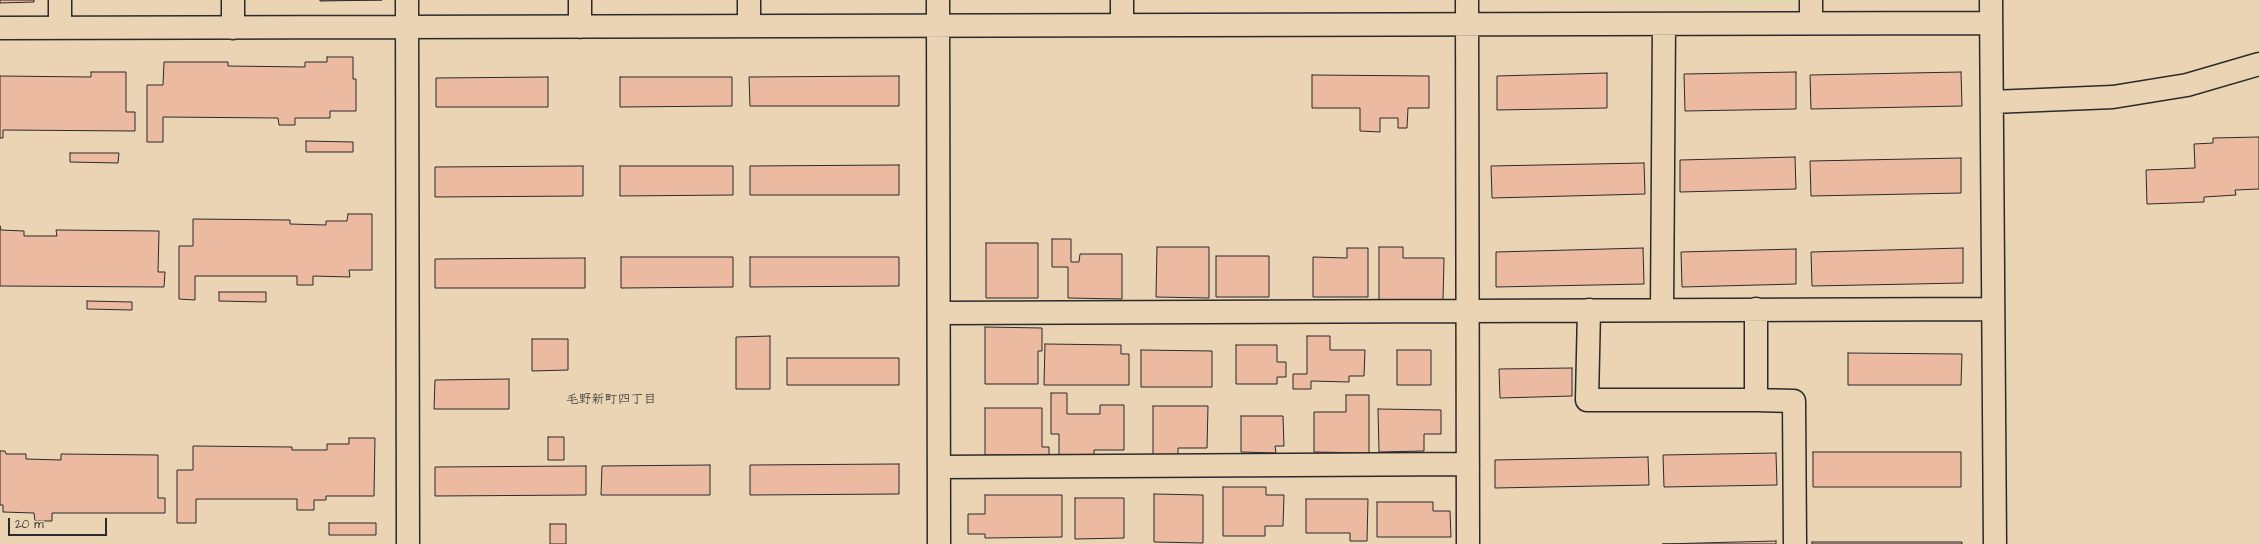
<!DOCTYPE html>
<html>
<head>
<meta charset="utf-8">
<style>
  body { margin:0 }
  #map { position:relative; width:2259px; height:544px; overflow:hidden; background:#ead4b4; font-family:"Architects Daughter",sans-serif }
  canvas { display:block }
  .scale { position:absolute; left:8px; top:518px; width:99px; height:18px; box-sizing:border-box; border:2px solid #2b2b2b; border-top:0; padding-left:5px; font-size:12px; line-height:14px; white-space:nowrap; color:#2b2b2b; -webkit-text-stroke:3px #ead4b4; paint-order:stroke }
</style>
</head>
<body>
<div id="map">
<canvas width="2259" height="544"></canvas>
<div class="scale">20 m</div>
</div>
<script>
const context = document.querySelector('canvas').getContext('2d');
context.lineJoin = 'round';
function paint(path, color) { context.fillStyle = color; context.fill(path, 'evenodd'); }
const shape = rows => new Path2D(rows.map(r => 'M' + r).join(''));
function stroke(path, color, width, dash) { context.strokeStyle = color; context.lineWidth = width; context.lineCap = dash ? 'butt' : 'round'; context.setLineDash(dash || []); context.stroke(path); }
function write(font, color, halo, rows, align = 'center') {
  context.font = font + ' "Architects Daughter","Klee One",sans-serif'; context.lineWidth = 3; context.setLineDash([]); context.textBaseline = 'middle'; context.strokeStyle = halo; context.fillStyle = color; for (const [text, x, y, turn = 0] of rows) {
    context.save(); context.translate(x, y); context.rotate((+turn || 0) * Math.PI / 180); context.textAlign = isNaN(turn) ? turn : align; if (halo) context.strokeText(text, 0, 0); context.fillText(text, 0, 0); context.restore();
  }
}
paint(shape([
  [1500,0,1798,0,1797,1]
]), '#c6e8a1');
const building = shape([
  [0,0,34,0,34,2,0,3,0,0],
  [320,0,382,0,320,1,320,0],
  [327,57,353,57,353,79,356,79,356,111,330,111,330,118,295,118,295,125,279,125,278,118,163,117,163,142,147,142,147,85,163,85,164,62,228,62,228,66,305,67,305,62,327,62,327,57],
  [91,72,126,72,126,112,135,112,135,131,3,130,3,138,0,138,0,76,91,77,91,72],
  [1796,72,1796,109,1685,111,1684,74,1796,72],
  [1961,72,1962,106,1811,109,1810,75,1961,72],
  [1607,73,1607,108,1497,110,1497,76,1607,73],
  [1312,75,1429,76,1429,108,1408,108,1407,128,1398,128,1398,118,1380,118,1380,132,1360,131,1360,108,1312,108,1312,75],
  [899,76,899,106,750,106,749,77,899,76],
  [548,77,548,107,436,107,436,78,548,77],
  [620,77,732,77,732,106,620,107,620,77],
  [2259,137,2259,189,2235,190,2236,195,2204,197,2204,202,2147,204,2146,170,2195,168,2194,144,2213,143,2213,138,2259,137],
  [306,141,353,142,353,152,306,152,306,141],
  [70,153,119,153,118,163,70,162,70,153],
  [1795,157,1796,189,1680,192,1680,160,1795,157],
  [1961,158,1961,193,1811,196,1810,161,1961,158],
  [1644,163,1645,194,1492,198,1491,166,1644,163],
  [899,165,899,195,750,195,750,166,899,165],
  [583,166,583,196,435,197,435,167,583,166],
  [620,166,733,166,733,195,620,196,620,166],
  [348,214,372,214,372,270,349,270,350,277,313,276,313,285,297,285,297,276,195,276,195,300,179,299,179,246,193,246,193,219,290,220,290,224,326,225,326,221,347,221,348,214],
  [0,226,1,230,24,231,24,236,57,236,56,230,159,231,158,272,165,272,164,287,0,286,0,226],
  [1052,239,1071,239,1071,262,1079,262,1080,254,1122,254,1122,299,1068,298,1068,267,1052,267,1052,239],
  [986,243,1038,243,1038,298,986,298,986,243],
  [1157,247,1209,247,1209,298,1156,297,1157,247],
  [1379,247,1403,247,1403,258,1444,258,1443,300,1379,300,1379,247],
  [1347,248,1368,248,1368,297,1313,297,1313,257,1347,258,1347,248],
  [1643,248,1644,284,1496,287,1496,252,1643,248],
  [1963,248,1963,283,1812,286,1811,252,1963,248],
  [1796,249,1796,284,1682,287,1681,252,1796,249],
  [1216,256,1269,256,1269,297,1216,297,1216,256],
  [621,257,733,257,733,287,621,288,621,257],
  [750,257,899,257,899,286,750,287,750,257],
  [585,258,585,288,435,288,435,259,585,258],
  [219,292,266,292,266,302,219,301,219,292],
  [87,301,132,302,132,310,87,309,87,301],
  [985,327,1042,328,1042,351,1038,351,1038,384,985,384,985,327],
  [770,336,770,389,736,389,736,337,770,336],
  [1307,336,1330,336,1330,350,1365,350,1364,376,1349,376,1349,382,1311,381,1311,389,1293,389,1293,374,1307,374,1307,336],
  [532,339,568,339,568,370,532,371,532,339],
  [1045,344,1121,345,1121,354,1129,354,1129,385,1044,385,1045,344],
  [1236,345,1277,345,1277,362,1286,362,1286,377,1277,377,1277,384,1236,384,1236,345],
  [1141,350,1212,351,1212,387,1141,387,1141,350],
  [1397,350,1431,350,1431,385,1397,385,1397,350],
  [1848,353,1962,354,1961,385,1848,385,1848,353],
  [787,358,899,358,899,385,787,385,787,358],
  [1572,368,1572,396,1500,398,1499,369,1572,368],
  [509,379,509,409,434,409,435,380,509,379],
  [1051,393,1067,393,1067,414,1100,414,1100,405,1124,405,1124,450,1094,450,1094,457,1059,457,1059,434,1051,434,1051,393],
  [1346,395,1369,395,1369,453,1314,452,1314,412,1346,412,1346,395],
  [1153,406,1208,406,1207,448,1178,448,1178,455,1153,455,1153,406],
  [985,408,1042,408,1042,447,1049,447,1049,455,985,455,985,408],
  [1378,409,1441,410,1441,434,1424,434,1424,451,1379,452,1378,409],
  [1241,416,1283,416,1284,446,1275,446,1276,453,1241,452,1241,416],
  [548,437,564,437,564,460,548,460,548,437],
  [349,438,375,438,374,496,326,496,326,500,314,500,314,510,297,510,297,499,196,499,196,523,177,523,177,470,193,470,193,446,292,447,292,450,327,450,327,444,349,444,349,438],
  [0,451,5,451,6,454,26,454,26,459,61,460,61,454,158,455,158,498,165,498,165,513,52,513,52,521,35,521,34,513,3,512,3,505,0,505,0,451],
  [1813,452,1961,452,1961,487,1813,487,1813,452],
  [1776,453,1777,485,1664,487,1663,455,1776,453],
  [1648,457,1649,485,1495,488,1495,460,1648,457],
  [899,464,899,494,750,495,750,465,899,464],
  [710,465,710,495,601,495,602,466,710,465],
  [586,466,586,495,435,496,435,467,586,466],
  [1223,487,1266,487,1266,495,1284,495,1283,526,1265,526,1265,536,1223,536,1223,487],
  [1154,494,1203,495,1203,543,1154,542,1154,494],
  [985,495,1062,495,1062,537,985,538,985,534,968,534,968,514,985,514,985,495],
  [1075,498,1124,498,1124,538,1075,539,1075,498],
  [1306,499,1368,499,1367,541,1350,541,1350,533,1306,533,1306,499],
  [1377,502,1433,502,1433,511,1450,511,1451,537,1377,537,1377,502],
  [329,523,376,523,376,535,329,535,329,523],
  [550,524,566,524,566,544,550,544,550,524],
  [1776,541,1776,544,1662,544,1776,541],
  [1812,542,1962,542,1962,544,1812,544,1812,542]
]);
paint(building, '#ecb9a1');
stroke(building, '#2b2b2b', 1);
const minor = shape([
  [60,0,60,28],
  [233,0,233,28],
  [407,0,408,544],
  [580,0,580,27],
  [938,0,939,544],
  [1467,0,1468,544],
  [1991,0,1995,544],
  [1811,23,1811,0],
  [1122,25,1122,0],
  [749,26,749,0],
  [0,28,1991,23],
  [1992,102,2113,97,2187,85,2259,64],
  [1756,309,1756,400,1794,401,1795,544],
  [1589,310,1587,400,1756,400],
  [1662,310,1664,24],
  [939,313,1992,309],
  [939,467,1468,464]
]);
stroke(minor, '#2b2b2b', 25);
stroke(minor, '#ead4b4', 22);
write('13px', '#2b2b2b', '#ead4b4', [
  ["毛野新町四丁目",611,400]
]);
</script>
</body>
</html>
